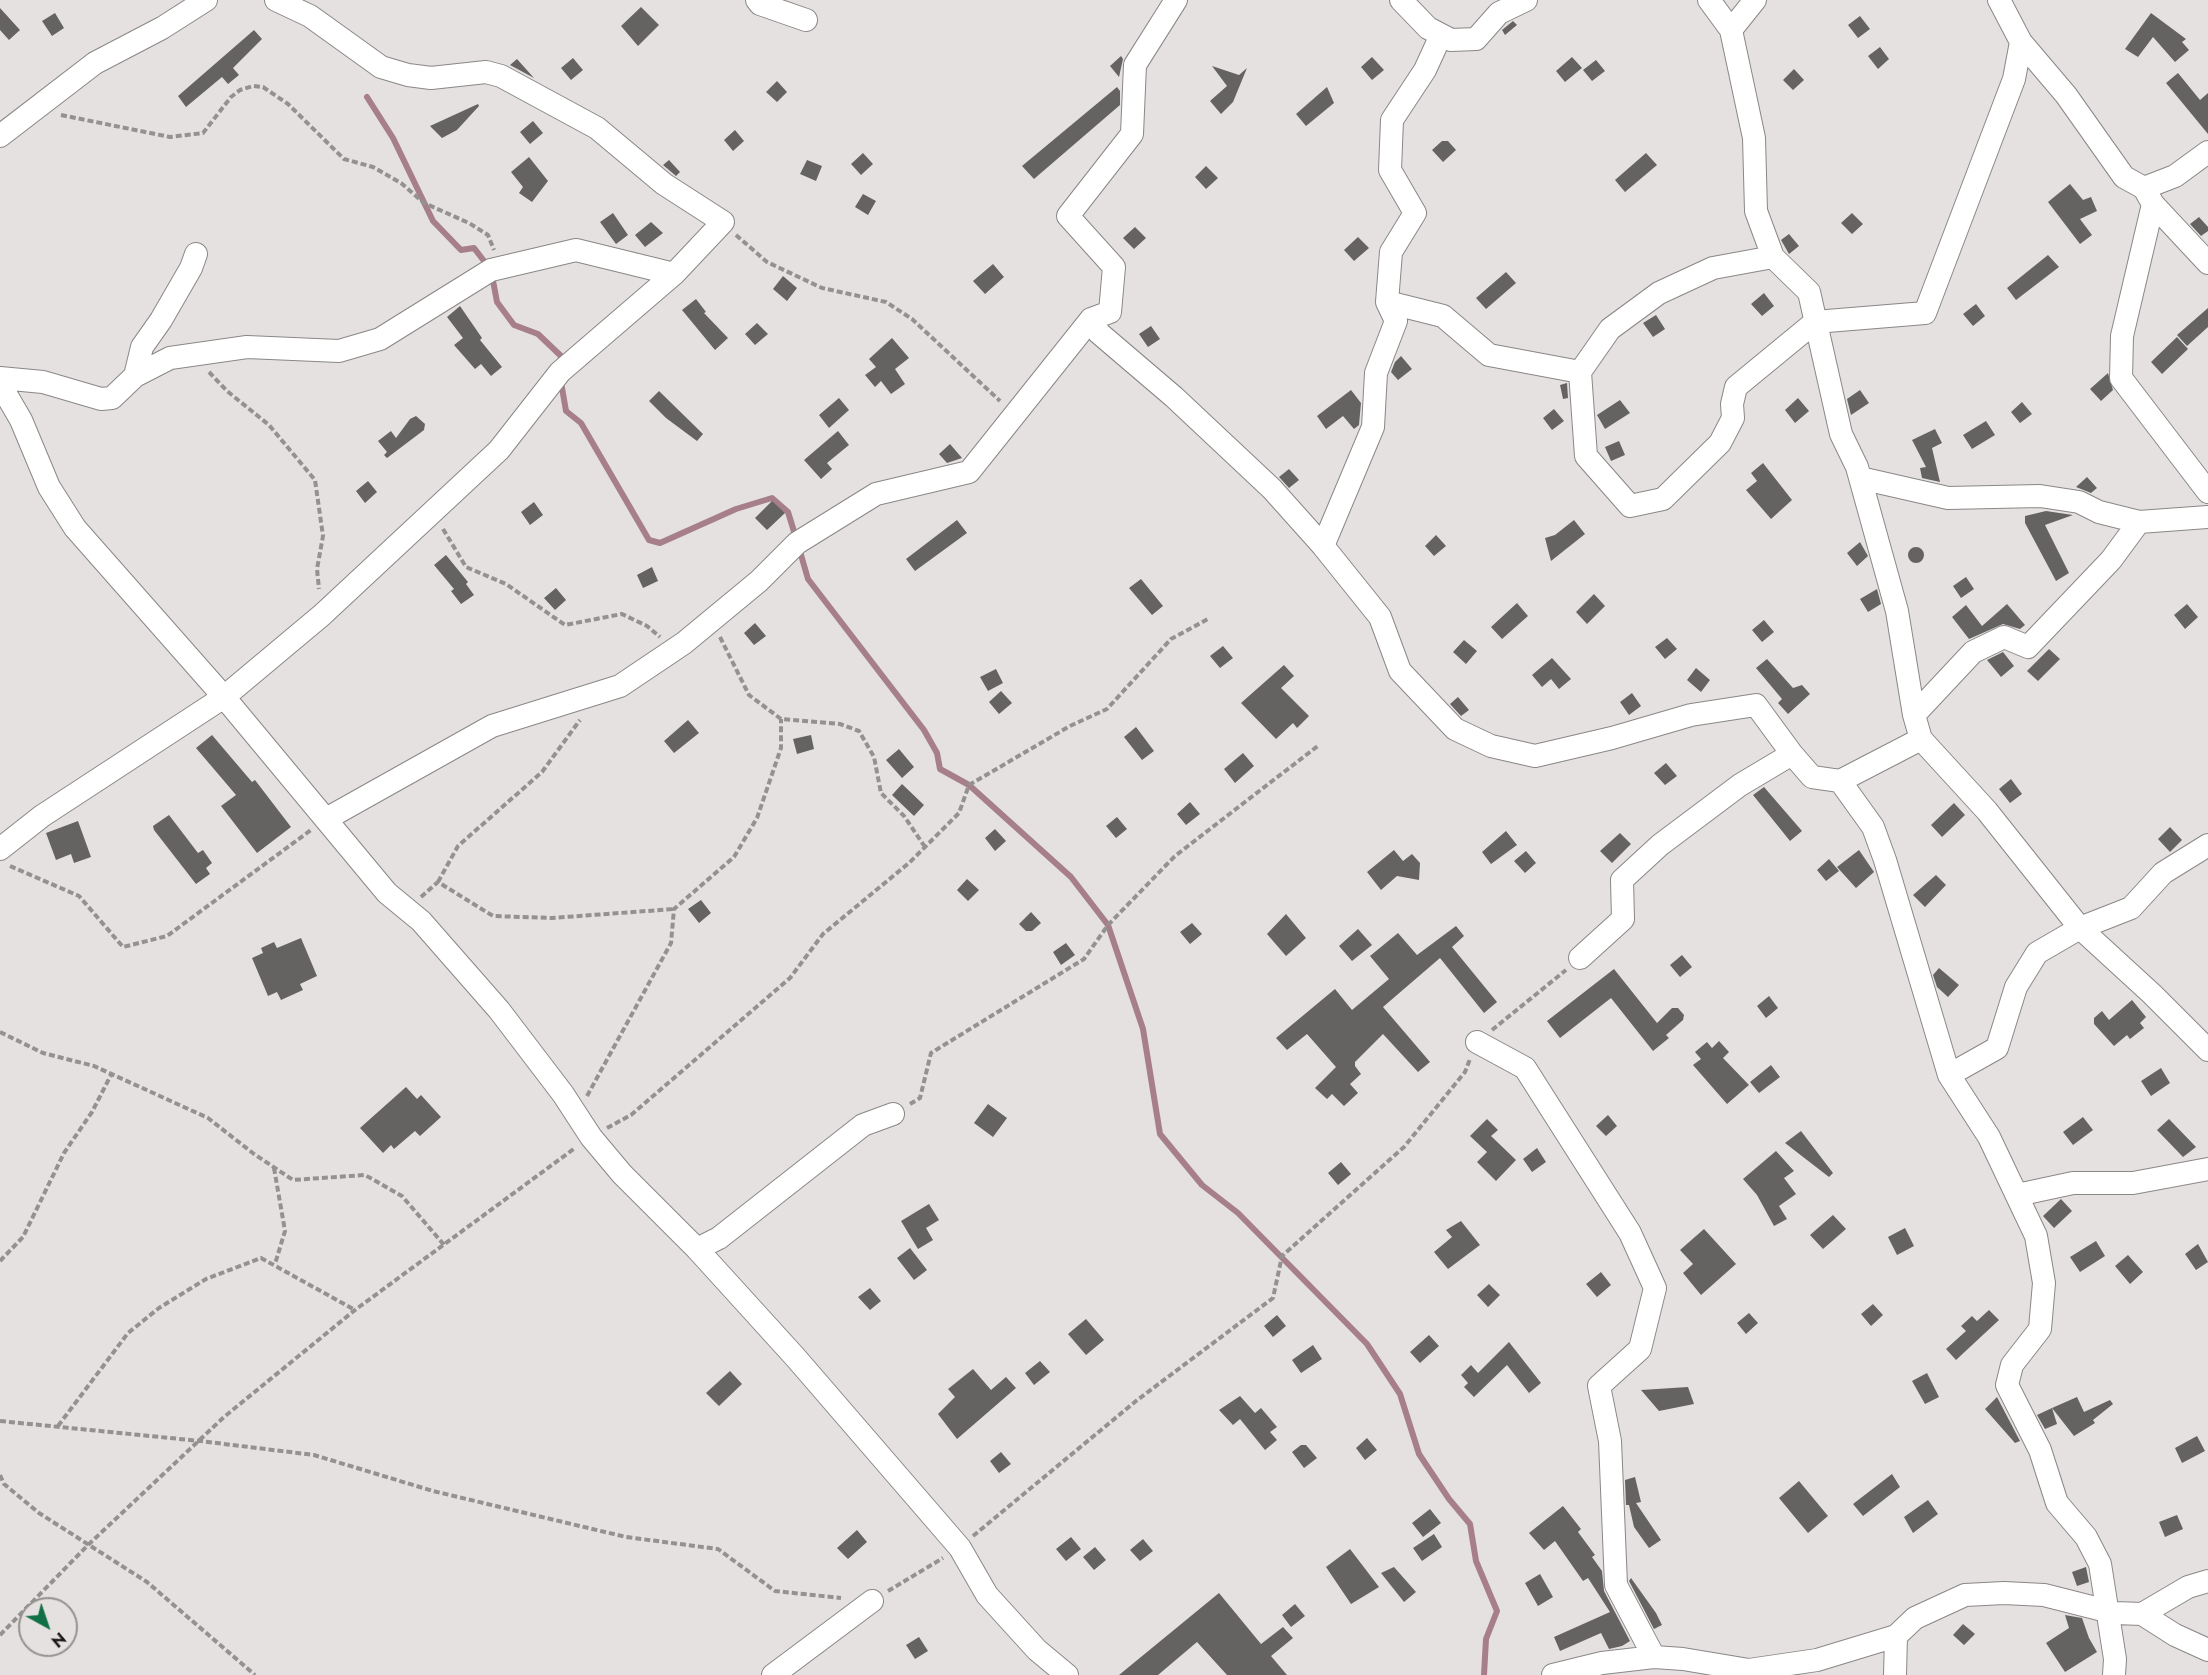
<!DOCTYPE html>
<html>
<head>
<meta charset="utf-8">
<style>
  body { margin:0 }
  #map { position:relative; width:2208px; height:1675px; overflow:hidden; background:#e5e1e0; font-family:Jost,sans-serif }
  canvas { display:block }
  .north { position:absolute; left:18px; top:1597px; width:60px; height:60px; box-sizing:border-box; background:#e5e1e0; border:2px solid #949190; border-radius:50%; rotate:140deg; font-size:16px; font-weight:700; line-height:24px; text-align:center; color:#1b1919 }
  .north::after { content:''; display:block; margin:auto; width:21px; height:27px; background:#117045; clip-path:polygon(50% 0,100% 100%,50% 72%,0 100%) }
</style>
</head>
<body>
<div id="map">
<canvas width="2208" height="1675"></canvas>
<div class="north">N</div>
</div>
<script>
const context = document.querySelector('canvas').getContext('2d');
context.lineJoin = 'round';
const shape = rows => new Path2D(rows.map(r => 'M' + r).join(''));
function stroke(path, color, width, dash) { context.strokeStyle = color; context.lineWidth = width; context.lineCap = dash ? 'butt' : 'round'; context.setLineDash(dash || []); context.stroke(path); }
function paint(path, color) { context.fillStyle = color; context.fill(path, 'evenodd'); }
stroke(shape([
  [367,97,393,138,433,221,461,250,474,248,491,270,497,302,514,325,538,334,561,356,560,363],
  [561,382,566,411,581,423,649,540,660,543,736,509,772,498,788,512,796,538],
  [799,548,808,579,924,730,937,753,940,769,969,785,1071,877,1108,925,1143,1029,1160,1134,1202,1185,1238,1213,1367,1344,1400,1394,1419,1454,1449,1499,1470,1524,1476,1561,1497,1611,1486,1639,1484,1675]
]), '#a67f8b', 6);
paint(shape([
  [641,7,659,25,638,46,621,26],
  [0,8,20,30,9,40,0,30],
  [55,13,64,28,52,36,42,21],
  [2151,13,2186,39,2182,42,2189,50,2175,62,2153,37,2138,57,2125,49],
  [1860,16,1870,29,1858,38,1848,25],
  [1513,21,1517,25,1505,35,1502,30],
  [254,30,262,39,233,68,239,75,228,84,222,77,186,107,178,96],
  [1880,47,1889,59,1878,69,1868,56],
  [1121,56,1123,59,1119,77,1110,66],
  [1372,57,1384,70,1372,80,1361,67],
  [1572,57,1582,68,1565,82,1556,71],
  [573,58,583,70,571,80,561,68],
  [517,59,534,78,510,65],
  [1596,60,1605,71,1592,81,1583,70],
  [1212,66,1239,75,1247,68,1233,102,1221,114,1210,101,1227,86],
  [1794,69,1804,80,1793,90,1783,80],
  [2178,73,2200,100,2208,93,2208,134,2166,83],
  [777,81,787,92,777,102,766,92],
  [1117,87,1120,91,1120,105,1034,179,1022,166],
  [1327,87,1334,103,1306,126,1296,114],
  [478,104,479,106,457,130,442,138,430,126],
  [533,121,543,133,530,144,520,132],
  [735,130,744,141,733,151,724,140],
  [1442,141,1448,141,1456,150,1443,162,1432,150],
  [863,153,873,164,861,175,851,164],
  [1646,153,1657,165,1625,192,1615,180],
  [529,157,548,181,532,202,519,193,523,187,511,172],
  [669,160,680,172,676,176,663,165],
  [807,160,822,166,816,181,800,174],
  [1206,166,1218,178,1206,189,1195,177],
  [2070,184,2083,200,2091,197,2097,211,2080,219,2092,235,2080,244,2048,202],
  [863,194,876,201,868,215,855,207],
  [613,213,628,235,616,244,600,222],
  [1852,213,1863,224,1852,234,1841,223],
  [2199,217,2208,227,2208,231,2201,236,2190,224],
  [651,222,663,233,645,247,635,235],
  [1135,227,1146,238,1134,249,1123,238],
  [1789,234,1799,246,1789,254,1781,240],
  [1358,237,1369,248,1354,261,1344,250],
  [2048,255,2059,267,2016,300,2007,288],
  [993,264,1004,277,985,294,973,281],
  [1506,272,1516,283,1486,309,1476,298],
  [783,276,797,288,787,301,773,289],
  [1764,293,1774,306,1762,316,1751,304],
  [696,299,706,312,704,313,728,338,715,350,682,310],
  [1976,304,1985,316,1973,326,1963,314],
  [460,306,482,338,480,340,502,367,491,376,481,364,475,369,454,345,463,338,447,317],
  [2208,308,2208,327,2187,346,2177,335],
  [1656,315,1665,329,1653,337,1643,323],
  [757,323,768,334,755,345,745,334],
  [1151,326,1160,339,1148,347,1139,334],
  [2177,337,2188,349,2162,374,2151,362],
  [892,338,909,358,895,369,905,384,891,394,881,381,875,387,865,375,876,367,869,359],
  [1401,356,1412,369,1398,380,1391,372,1395,362],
  [2108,373,2113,390,2101,401,2090,389],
  [1567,383,1568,398,1563,399,1560,385],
  [1351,390,1361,403,1359,425,1354,429,1343,416,1326,429,1317,416],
  [1860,390,1869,403,1851,415,1847,399],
  [659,391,703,434,697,441,666,418,649,401],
  [839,398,849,410,829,428,819,415],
  [1798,398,1809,411,1795,423,1785,410],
  [1620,400,1630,413,1605,429,1597,415],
  [2022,402,2032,414,2020,423,2011,412],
  [1554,409,1564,421,1552,430,1543,418],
  [416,416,425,424,424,430,387,458,384,455,387,452,378,441,391,431,396,438,410,419],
  [1986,421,1995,435,1972,449,1963,435],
  [1935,429,1942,443,1932,448,1940,482,1922,478,1920,468,1926,467,1912,440],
  [838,431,849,445,827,463,832,469,821,479,804,460],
  [1619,441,1625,455,1611,461,1605,447],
  [950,444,962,458,947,463,939,454],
  [1763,463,1792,500,1771,519,1746,490,1757,481,1751,473],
  [1289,469,1299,480,1289,488,1279,477],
  [2087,477,2097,488,2091,493,2076,487],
  [368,481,377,492,365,503,356,491],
  [772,501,785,513,767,530,755,518],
  [534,502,543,515,530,525,521,512],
  [2046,511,2073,515,2045,525,2069,573,2056,581,2025,523,2025,516],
  [957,520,967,533,915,571,906,559],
  [1574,520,1585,534,1551,561,1545,538,1555,535],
  [1436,535,1446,546,1434,556,1425,546],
  [1860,542,1868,556,1857,566,1847,553],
  '1908 555a8 8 0 1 1 16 0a8 8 0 1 1-16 0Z',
  [446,555,468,582,466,584,474,595,461,604,451,591,454,589,434,565],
  [652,567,658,581,643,588,637,575],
  [1966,577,1974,589,1961,598,1953,586],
  [1141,579,1163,606,1152,615,1129,588],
  [556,588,566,600,555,610,544,598],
  [1877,589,1881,604,1868,612,1860,599],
  [1594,594,1605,606,1587,624,1576,612],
  [1517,603,1528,616,1502,639,1491,627],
  [2007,604,2025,625,2020,629,2003,624,1969,639,1952,617,1966,605,1982,626],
  [2187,604,2198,617,2185,629,2174,615],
  [1764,620,1774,632,1762,642,1752,630],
  [755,623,766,636,754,645,744,633],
  [1667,638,1677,649,1665,659,1655,647],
  [1464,640,1477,651,1466,664,1453,652],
  [1223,646,1233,658,1220,668,1210,656],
  [2049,649,2060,659,2038,681,2027,671],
  [2003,652,2014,666,2001,677,1987,660],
  [1552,658,1571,679,1559,689,1551,679,1542,687,1532,675],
  [1767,659,1793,688,1802,685,1810,694,1788,714,1778,703,1782,699,1756,668],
  [1284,665,1294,676,1281,688,1309,716,1297,728,1293,723,1276,739,1241,703],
  [1696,668,1710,680,1701,692,1687,680],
  [996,669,1003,683,988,691,980,677],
  [1001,691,1012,703,999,714,989,702],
  [1632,693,1641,706,1629,715,1620,702],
  [1458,697,1469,710,1461,716,1450,704],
  [688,720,699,733,674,753,664,741],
  [1136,727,1154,751,1142,760,1124,737],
  [212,735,252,782,255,780,291,827,257,853,221,806,236,795,196,748],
  [811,735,814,749,797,754,793,739],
  [899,749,914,767,902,778,886,760],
  [1243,753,1254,766,1235,783,1224,769],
  [1666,763,1677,776,1665,785,1654,773],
  [2011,779,2022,794,2010,803,1999,789],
  [902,784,924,805,914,816,892,795],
  [1764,787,1802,831,1790,841,1753,795],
  [1190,802,1200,814,1186,825,1177,814],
  [1954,803,1965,815,1942,837,1931,825],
  [169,815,198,853,203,850,212,863,206,868,210,874,196,884,154,830,153,826],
  [1117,817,1127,829,1116,838,1106,826],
  [78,821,91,857,74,863,71,854,56,860,46,833],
  [2170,827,2182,840,2170,852,2158,839],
  [995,829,1006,841,995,851,985,838],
  [1506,831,1517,845,1491,864,1482,852],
  [1620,833,1631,844,1612,863,1600,851],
  [1394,850,1403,861,1412,854,1420,863,1419,880,1397,876,1381,890,1367,872],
  [1859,850,1874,872,1856,888,1837,867],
  [1526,851,1536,863,1525,873,1514,861],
  [1829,859,1839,871,1826,881,1817,870],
  [1936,875,1946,885,1925,907,1913,895],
  [967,879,979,890,968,901,957,890],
  [701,900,711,913,699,923,688,909],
  [1031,912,1041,923,1032,931,1026,931,1019,924],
  [1286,914,1306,938,1286,956,1267,934],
  [1192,923,1202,934,1190,944,1180,932],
  [1456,926,1464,936,1452,947,1497,1002,1484,1013,1440,958,1383,1007,1430,1062,1418,1072,1383,1034,1355,1062,1355,1066,1361,1074,1350,1084,1358,1093,1344,1106,1332,1094,1327,1099,1315,1088,1336,1067,1307,1034,1287,1050,1276,1038,1335,989,1352,1010,1389,979,1370,956,1398,933,1417,955],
  [1358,929,1372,945,1352,961,1339,946],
  [301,938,317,976,300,984,303,990,281,1000,277,992,268,996,252,958,263,953,261,948,274,942,277,948],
  [1066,943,1075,955,1061,965,1053,952],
  [1682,955,1692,967,1680,977,1670,965],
  [1939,968,1959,985,1948,997,1937,987,1933,975],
  [1614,969,1657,1023,1672,1008,1678,1008,1684,1015,1683,1020,1666,1035,1669,1038,1653,1051,1611,998,1560,1038,1547,1021],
  [1769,996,1778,1008,1766,1018,1757,1006],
  [2132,1000,2146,1017,2140,1023,2144,1028,2130,1039,2127,1035,2114,1046,2094,1024,2094,1018,2102,1011,2109,1020],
  [1719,1041,1729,1052,1723,1058,1749,1085,1727,1104,1693,1065,1701,1059,1695,1052,1707,1042,1712,1048],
  [1771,1065,1780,1077,1759,1093,1750,1082],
  [2161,1068,2170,1083,2151,1096,2141,1081],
  [406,1087,417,1099,421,1095,441,1117,420,1136,415,1131,394,1149,391,1145,383,1153,360,1128],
  [988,1104,1007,1118,993,1137,974,1123],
  [1608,1115,1617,1126,1606,1136,1596,1126],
  [2083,1117,2093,1130,2073,1145,2063,1132],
  [1487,1119,1498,1130,1491,1136,1516,1160,1496,1181,1477,1162,1487,1152,1470,1136],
  [2169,1119,2196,1147,2183,1157,2157,1130],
  [1801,1131,1833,1173,1829,1177,1785,1143],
  [1537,1148,1546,1162,1532,1172,1523,1159],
  [1776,1151,1794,1171,1784,1178,1796,1194,1779,1206,1787,1219,1774,1226,1757,1195,1743,1179],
  [1341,1162,1351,1174,1338,1185,1328,1173],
  [2061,1199,2072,1211,2054,1228,2043,1216],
  [929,1204,939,1220,926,1228,933,1240,918,1249,901,1221],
  [1833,1215,1846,1229,1823,1249,1810,1235],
  [1461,1221,1480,1245,1448,1269,1434,1252,1452,1237,1446,1230],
  [1905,1228,1914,1246,1897,1255,1888,1237],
  [1704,1229,1736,1264,1701,1295,1683,1273,1693,1264,1680,1250],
  [2096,1241,2105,1256,2080,1272,2070,1257],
  [2198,1244,2208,1262,2196,1270,2185,1254],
  [910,1248,927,1270,914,1280,897,1258],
  [2128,1255,2143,1272,2130,1284,2115,1266],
  [1601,1272,1611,1285,1597,1297,1586,1284],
  [1489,1284,1500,1295,1488,1307,1477,1295],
  [870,1288,881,1301,870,1310,858,1297],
  [1873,1304,1883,1315,1871,1326,1861,1314],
  [1989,1310,1999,1320,1956,1360,1946,1349,1966,1331,1961,1326,1972,1316,1977,1321],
  [1749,1313,1758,1323,1746,1334,1737,1323],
  [1277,1315,1286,1326,1273,1337,1264,1326],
  [1086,1319,1104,1340,1086,1355,1068,1334],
  [1429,1335,1439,1346,1420,1363,1410,1352],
  [1509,1342,1541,1383,1529,1393,1507,1365,1474,1397,1464,1387,1468,1383,1461,1375,1471,1365,1478,1373],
  [1313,1345,1322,1359,1301,1373,1292,1360],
  [1040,1361,1050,1372,1034,1385,1025,1373],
  [973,1369,991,1390,1006,1377,1016,1388,957,1439,938,1414,955,1397,948,1389],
  [730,1371,742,1384,719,1406,706,1393],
  [1927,1373,1939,1397,1925,1404,1912,1381],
  [1688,1387,1694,1404,1659,1411,1641,1390],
  [1240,1396,1255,1413,1261,1408,1277,1427,1270,1432,1277,1440,1265,1450,1240,1419,1233,1425,1219,1410],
  [1997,1397,2020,1441,2015,1443,1985,1409],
  [2077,1397,2084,1412,2110,1400,2113,1404,2093,1420,2095,1423,2074,1436,2052,1408],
  [2052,1408,2057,1424,2045,1429,2037,1415],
  [2197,1436,2205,1451,2182,1463,2175,1448],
  [1367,1438,1377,1450,1365,1460,1356,1448],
  [1301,1445,1306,1445,1317,1458,1304,1468,1292,1452],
  [1001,1452,1011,1464,999,1473,990,1461],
  [1892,1474,1900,1487,1863,1516,1853,1504],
  [1635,1477,1641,1502,1636,1503,1661,1540,1649,1548,1634,1527,1629,1505,1626,1505,1625,1480],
  [1799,1481,1828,1516,1808,1533,1779,1498],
  [1928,1500,1938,1514,1913,1533,1904,1517],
  [1563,1506,1581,1529,1578,1532,1595,1555,1592,1557,1602,1571,1604,1591,1630,1641,1622,1646,1609,1649,1601,1633,1560,1651,1554,1637,1610,1612,1588,1578,1583,1581,1555,1541,1544,1550,1529,1533],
  [1430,1509,1441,1523,1423,1537,1412,1523],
  [2177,1515,2183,1529,2165,1537,2159,1522],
  [857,1530,867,1542,848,1559,837,1548],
  [1434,1534,1442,1547,1422,1561,1413,1548],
  [1071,1537,1081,1549,1066,1561,1056,1549],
  [1143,1539,1153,1551,1140,1561,1130,1550],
  [1095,1547,1106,1560,1094,1570,1083,1557],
  [1350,1549,1379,1587,1351,1604,1326,1567],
  [1394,1567,1416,1592,1404,1602,1381,1573],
  [2086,1567,2089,1582,2077,1586,2072,1572],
  [1540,1574,1553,1597,1538,1606,1525,1583],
  [1631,1578,1656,1613,1662,1625,1654,1629,1629,1581],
  [1219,1593,1261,1644,1283,1627,1293,1638,1271,1656,1287,1675,1227,1675,1197,1642,1158,1675,1119,1675],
  [1295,1604,1305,1616,1291,1627,1282,1615],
  [2065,1615,2082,1618,2089,1638,2097,1652,2065,1672,2046,1643,2069,1628],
  [1963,1624,1975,1634,1964,1645,1953,1635],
  [919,1637,928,1651,915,1659,906,1645]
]), '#656361');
const minor = shape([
  [757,0,760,4,806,20],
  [1176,0,1135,65,1132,134,1068,216,1114,267,1110,312,1091,319,1099,333,1174,397,1272,489,1323,546,1380,617,1400,671,1455,729,1491,746,1535,756,1612,738,1691,715,1756,705,1792,754],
  [1401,0,1428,28,1451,40,1476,39,1499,13,1526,0],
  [1709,0,1731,30,1754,138,1756,211,1773,257,1809,292,1841,434,1857,467,1897,611,1914,715,1921,739,1840,781,1873,827,1885,860,1949,1075,1989,1137,2036,1236,2044,1283,2040,1329,2012,1365,2007,1385,2040,1450,2057,1503,2086,1537,2100,1564,2115,1659,2114,1675],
  [1731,30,1755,0],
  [2021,42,2066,95,2124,177,2144,188,2175,176,2208,152],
  [0,136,95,63,162,28,206,0],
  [2144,188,2153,204,2122,336,2121,378,2208,492],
  [2153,204,2208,263],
  [1387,302,1443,316,1489,355,1580,372,1586,456,1630,506,1663,499,1720,443,1733,418,1732,404,1736,387,1815,322,1925,313,2014,79,2021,42,1999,0],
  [1580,372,1610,329,1659,293,1713,268,1773,257],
  [135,376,142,347,161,320,191,268,196,254],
  [0,378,43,382,101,399,112,398,135,376,170,358,247,347,339,351,380,339,491,270,576,250,674,274],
  [0,384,21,420,49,487,75,528,224,697,387,893,421,921,499,1010,563,1094,591,1137,622,1174,697,1249,796,1358,960,1548,987,1595,1037,1650,1067,1675],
  [1860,478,1948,498,2040,496,2079,502,2099,512,2139,522,2208,517],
  [1323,546,1373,427,1376,373,1396,321,1387,302,1391,252,1415,213,1390,170,1392,120,1425,70,1441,35],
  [1914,715,1973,652,2004,637,2028,647,2111,560,2139,522],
  [1921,739,1987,811,2080,928,2152,994,2208,1050],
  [326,819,492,726,620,686,684,643,759,581,797,543,876,494,969,472,1091,319],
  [0,849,42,816,224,697,322,615,499,450,560,372,674,274,723,222,664,184,597,128,501,76,486,72,431,78,408,75,381,67,310,16,276,0],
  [1580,958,1623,919,1622,880,1660,845,1740,785,1792,754,1812,777,1840,781],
  [1477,1042,1525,1068,1630,1233,1655,1288,1640,1349,1599,1386,1610,1441,1616,1585,1654,1657],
  [1949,1075,1997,1048,2016,987,2037,953,2080,928,2131,908,2163,873,2208,845],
  [2017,1195,2073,1183,2133,1183,2208,1169],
  [697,1249,719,1238,863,1125,893,1114],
  [2142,1614,2175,1635,2208,1650],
  [773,1675,872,1601],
  [1553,1675,1602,1663,1654,1657,1683,1659,1749,1670,1817,1660,1896,1636,1915,1618,1965,1595,2004,1593,2044,1595,2115,1613,2142,1614,2188,1587,2208,1581],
  [1895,1675,1896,1636]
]);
stroke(minor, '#8a8786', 24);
stroke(shape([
  [61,115,170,137,203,133,231,97,240,90,253,86,263,87,288,104,344,159,373,167,401,183,424,203,469,223,488,235,494,250],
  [736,235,767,262,822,288,886,302,912,319,1000,401],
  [209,372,227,391,269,425,315,480,323,536,317,569,319,589],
  [443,529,466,567,506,584,565,625,622,614,647,626,660,637],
  [720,637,749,695,781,719,840,724,859,731,874,757,881,793,904,816,925,847],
  [10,866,79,896,123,947,167,936,311,830],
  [438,882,458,846,542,772,580,720],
  [421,897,438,882,493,916,552,918,674,909],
  [1492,1030,1566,970],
  [0,1032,43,1053,94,1066,208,1118,254,1154,293,1180,365,1175,402,1196,445,1246],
  [587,1096,671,943,674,909,734,857,757,818,781,748,781,719],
  [910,1104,920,1098,931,1053,1084,959,1108,925,1175,856,1319,745],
  [607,1128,631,1115,790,978,823,934,909,863,959,813,969,785,1070,726,1107,709,1171,639,1208,619],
  [274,1168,285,1231,275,1264],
  [0,1261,23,1237,64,1153,92,1112,112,1073],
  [0,1421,200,1441,314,1455,433,1491,626,1537,718,1549,775,1591,841,1598],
  [58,1426,128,1333,159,1308,206,1279,261,1258,355,1310],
  [0,1475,4,1484,39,1513,147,1582,255,1675],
  [973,1536,1136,1401,1273,1298,1282,1256,1404,1147,1465,1072,1470,1059],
  [888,1591,943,1558],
  [0,1635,88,1545,224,1417,355,1310,575,1148]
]), '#949191', 4, [6, 3]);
stroke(minor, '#fff', 22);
</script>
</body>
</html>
